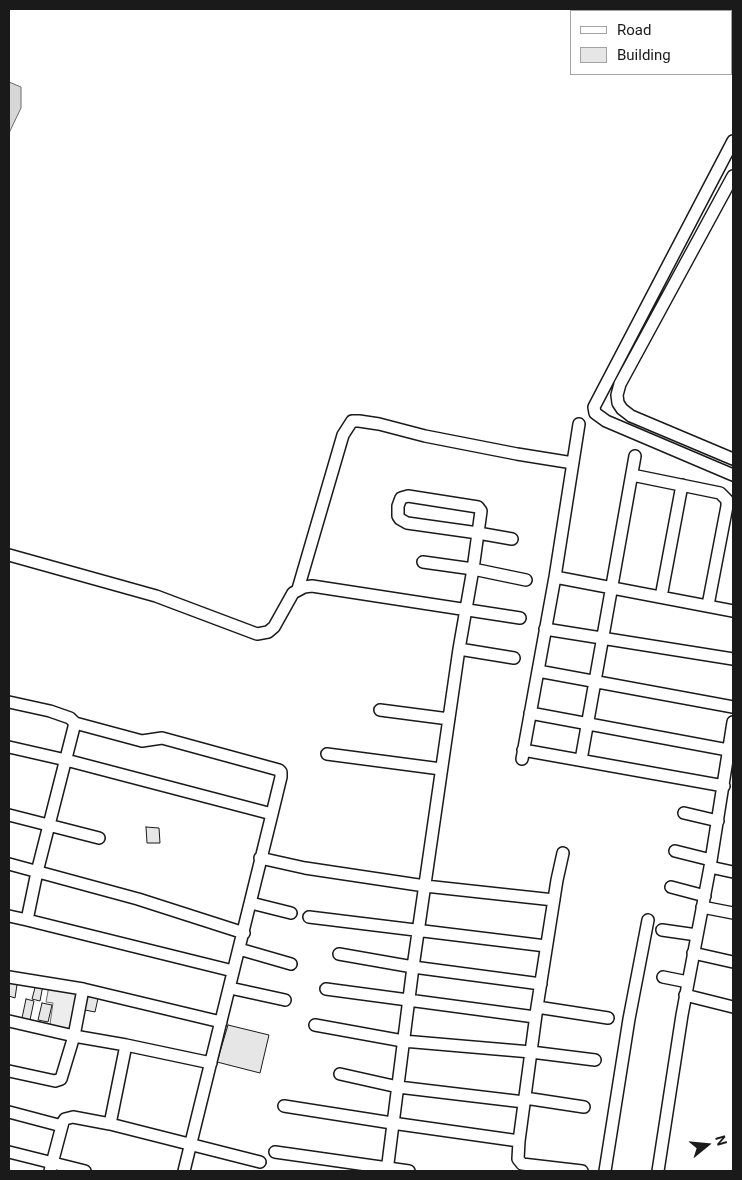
<!DOCTYPE html>
<html>
<head>
<meta charset="utf-8">
<style>
  body { margin:0 }
  #map { position:relative; width:742px; height:1180px; overflow:hidden; background:#fff; font-family:Roboto,sans-serif }
  canvas { display:block }
  .frame { position:absolute; inset:0; border:10px solid #1a1a1a; pointer-events:none }
  .legend { position:absolute; left:570px; top:10px; width:162px; height:65px; box-sizing:border-box; background:#fff; border:1px solid #a3a3a3; margin:0; padding:6px 9px; list-style:none; font-size:15px; color:#1a1a1a }
  .legend li { display:flex; align-items:center; gap:10px; height:25px }
  .legend b { width:25px; border:1px solid #a3a3a3 }
  .north { position:absolute; left:682px; top:1120px; width:50px; height:50px; -webkit-text-stroke:4px #fff; paint-order:stroke; rotate:73deg; font-size:14px; font-weight:700; line-height:20px; text-align:center; color:#1a1a1a }
  .north::after { content:''; display:block; margin:auto; width:18px; height:22px; background:#1a1a1a; clip-path:polygon(50% 0,100% 100%,50% 72%,0 100%) }
</style>
</head>
<body>
<div id="map">
<canvas width="742" height="1180"></canvas>
<div class="frame"></div>
<ul class="legend">
<li><b style="height:6px;background:#fff"></b>Road</li>
<li><b style="height:14px;background:#e6e6e6"></b>Building</li>
</ul>
<div class="north">N</div>
</div>
<script>
const context = document.querySelector('canvas').getContext('2d');
context.lineJoin = 'round';
function paint(path, color) { context.fillStyle = color; context.fill(path, 'evenodd'); }
const shape = rows => new Path2D(rows.map(r => 'M' + r).join(''));
function stroke(path, color, width, dash) { context.strokeStyle = color; context.lineWidth = width; context.lineCap = dash ? 'butt' : 'round'; context.setLineDash(dash || []); context.stroke(path); }
const built = shape([
  [49,986,80,990,72,1031,50,1024,53,1003,46,1002,49,986]
]);
paint(built, '#ededed');
stroke(built, '#6a6a6a', 1);
const water = shape([
  [9,82,21,87,21,108,9,133,9,82]
]);
paint(water, '#d7d7d7');
stroke(water, '#6a6a6a', 1);
const building = shape([
  [146,827,159,828,160,843,147,843,146,827],
  [9,977,18,978,15,998,9,996,9,977],
  [36,984,43,985,40,1001,32,999,36,984],
  [84,991,99,994,95,1012,80,1009,84,991],
  [26,999,34,1001,30,1020,22,1018,26,999],
  [42,1003,52,1005,48,1022,38,1020,42,1003],
  [228,1025,269,1035,260,1073,217,1062,228,1025]
]);
paint(building, '#e6e6e6');
stroke(building, '#1a1a1a', 1);
const minor = shape([
  [733,141,594,407,595,413,606,421,733,475],
  [733,176,620,384,617,395,618,403,622,409,631,416,733,459],
  [579,424,555,577,733,611],
  [632,475,720,493,727,500,727,506,708,605],
  [9,555,156,596,257,634,268,632,274,627,293,593,304,587,312,586,520,618],
  [423,562,473,569,526,580],
  [298,589,343,435,352,421,359,421,379,424,425,436,517,454,573,463],
  [661,597,682,485],
  [545,629,733,659],
  [459,649,514,658],
  [538,671,733,707],
  [9,702,50,711,70,718,75,723,37,872,27,920,233,971],
  [380,710,449,719],
  [530,713,728,750],
  [75,723,142,741,162,738,279,770,281,772,281,777,272,814],
  [9,747,66,760,272,814,184,1171],
  [523,750,724,786],
  [327,754,441,769],
  [522,759,555,577],
  [581,760,635,456],
  [684,813,718,821],
  [9,815,99,838],
  [675,851,711,860],
  [563,853,557,880,537,1007,519,1141,518,1159,522,1164,582,1171],
  [260,858,305,868,425,886,554,900],
  [9,864,138,899,244,933],
  [710,867,733,872],
  [671,887,705,896],
  [251,903,291,913],
  [702,907,733,913],
  [9,916,27,920],
  [309,917,546,946],
  [662,930,697,935],
  [239,949,291,964],
  [693,953,733,962],
  [339,954,413,967,541,984],
  [9,977,83,989,221,1022],
  [663,977,688,982],
  [230,988,285,1000],
  [326,989,535,1017],
  [685,995,733,1007],
  [537,1007,608,1018],
  [9,1021,74,1036,126,1045,211,1063],
  [315,1025,403,1041,531,1052,595,1060],
  [9,1071,55,1081,61,1079,74,1036,83,989],
  [340,1074,398,1087,524,1102],
  [525,1098,584,1107],
  [284,1106,392,1123,519,1141],
  [9,1112,62,1126],
  [110,1124,126,1045],
  [9,1152,85,1171],
  [275,1152,409,1171],
  [50,1171,63,1122,65,1119,73,1117,110,1124,260,1162],
  [387,1171,413,967,459,649,473,569,478,533,481,511,478,507,408,496,401,498,398,506,398,516,400,519,407,523,478,533,512,539],
  [605,1171,629,1019,648,920],
  [658,1171,682,1015,710,867,733,722]
]);
stroke(minor, '#1a1a1a', 14);
stroke(minor, '#fff', 11);
</script>
</body>
</html>
